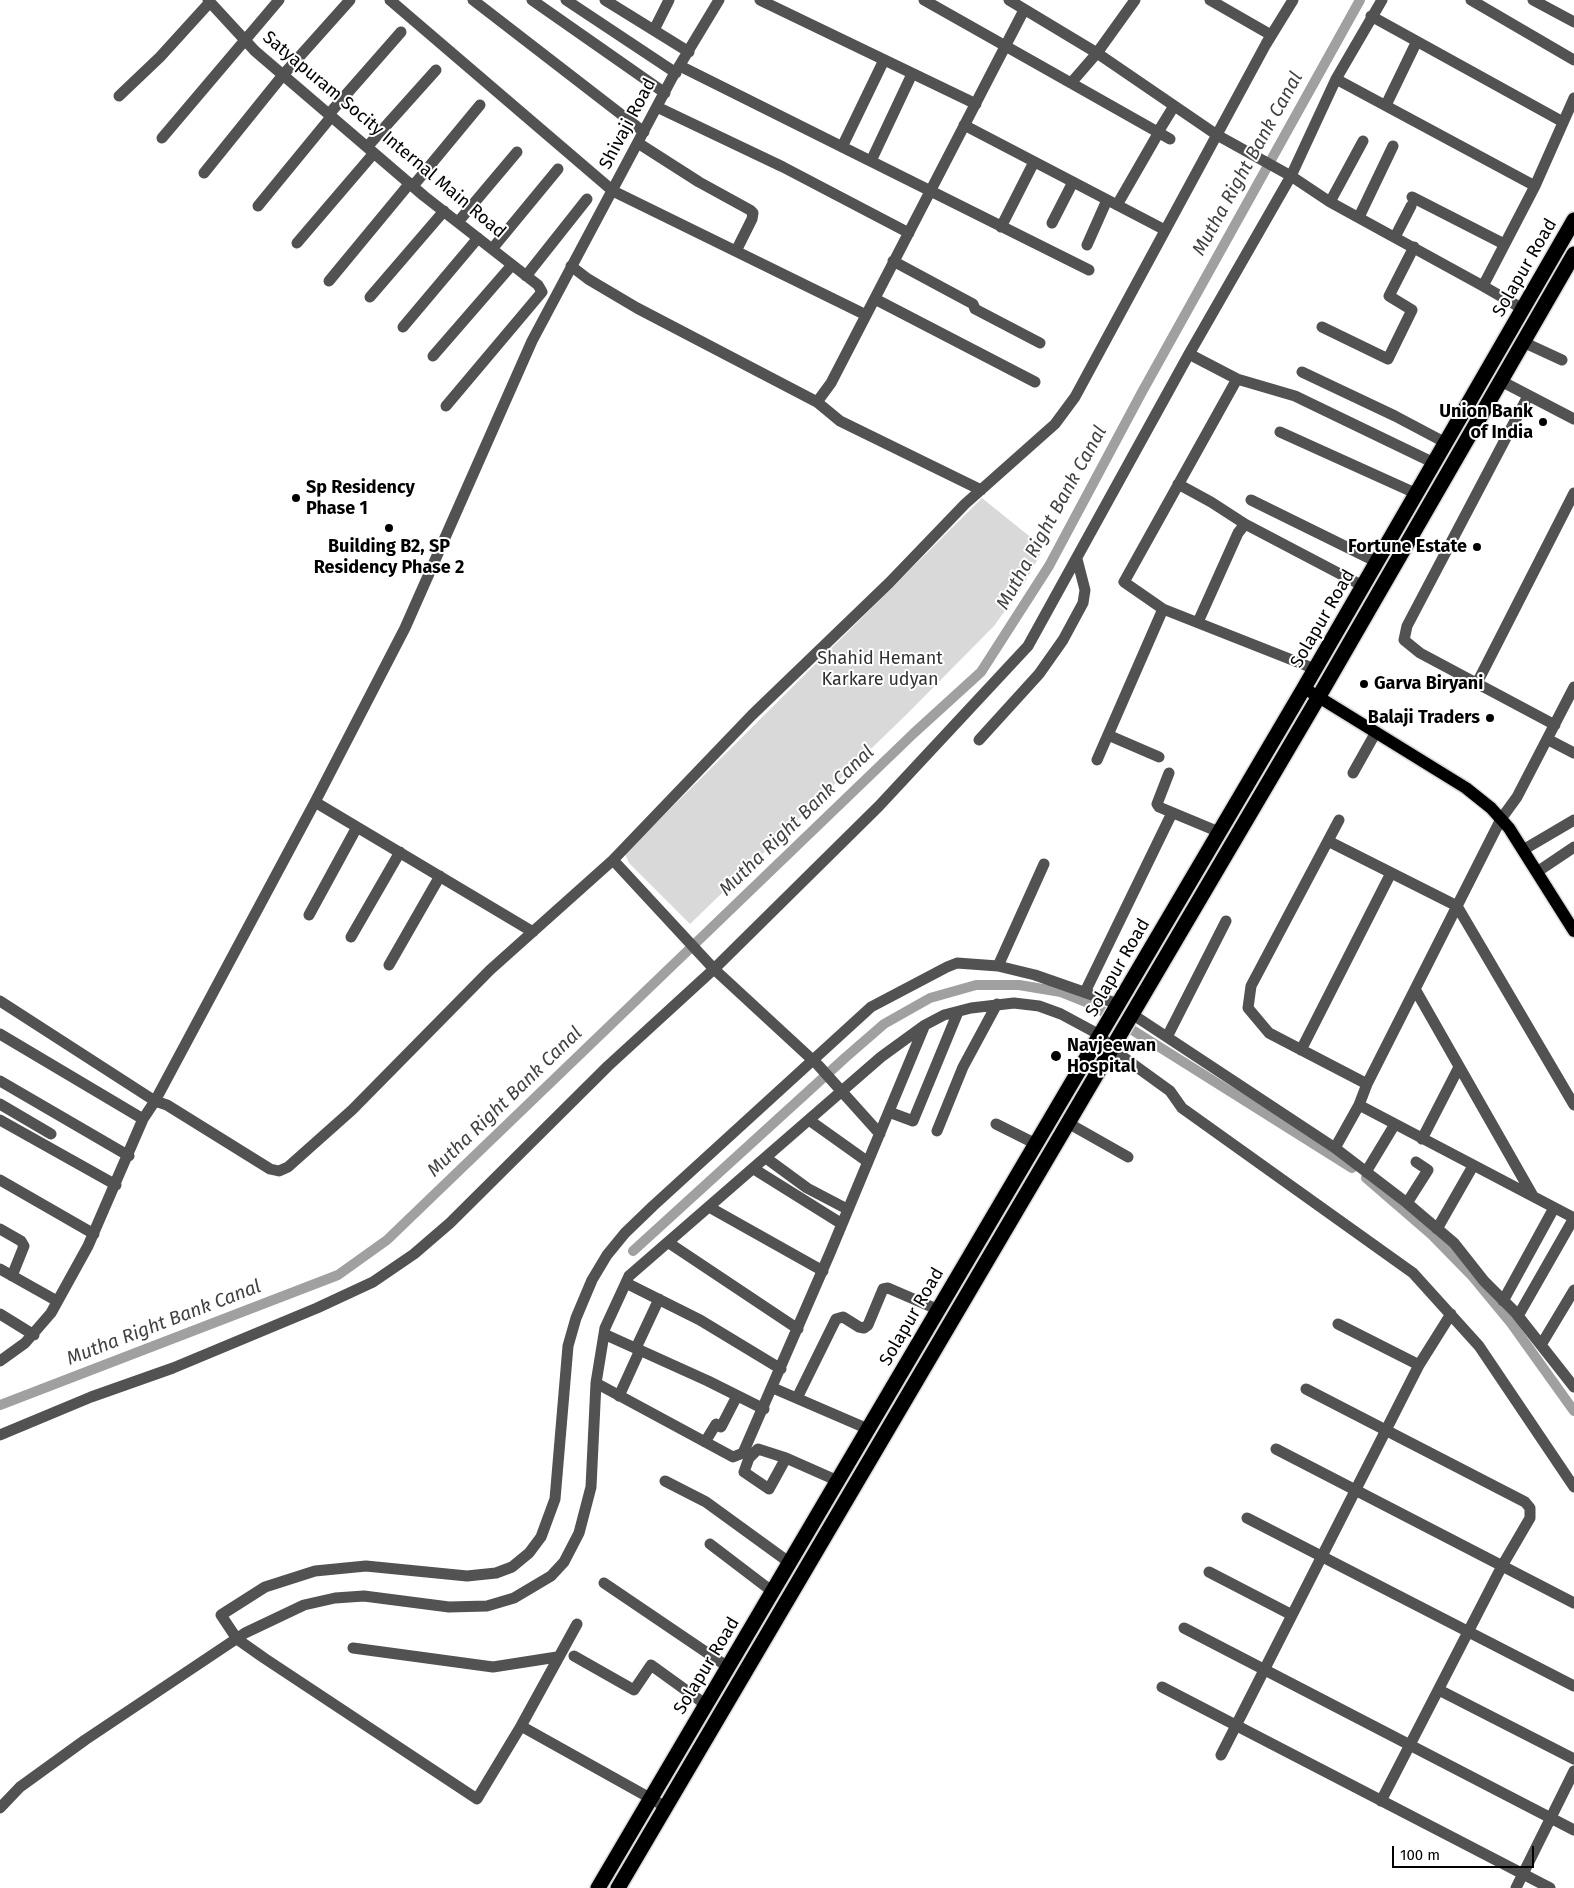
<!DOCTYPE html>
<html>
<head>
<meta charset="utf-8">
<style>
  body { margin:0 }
  #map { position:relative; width:1574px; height:1888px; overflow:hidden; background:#fff; font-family:"Fira Sans",sans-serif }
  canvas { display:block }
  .scale { position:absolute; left:1392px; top:1846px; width:142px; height:22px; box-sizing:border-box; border:2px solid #000; border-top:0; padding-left:6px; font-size:15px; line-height:18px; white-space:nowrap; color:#000; -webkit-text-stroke:4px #fff; paint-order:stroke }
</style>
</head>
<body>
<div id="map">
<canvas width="1574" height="1888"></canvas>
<div class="scale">100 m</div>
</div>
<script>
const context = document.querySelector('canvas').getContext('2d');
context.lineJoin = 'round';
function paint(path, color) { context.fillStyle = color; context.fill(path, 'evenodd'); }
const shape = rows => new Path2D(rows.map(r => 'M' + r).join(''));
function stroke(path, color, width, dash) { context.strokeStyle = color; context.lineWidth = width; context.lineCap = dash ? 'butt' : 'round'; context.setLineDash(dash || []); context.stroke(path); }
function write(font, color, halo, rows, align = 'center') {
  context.font = font + ' "Fira Sans",sans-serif'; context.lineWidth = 4; context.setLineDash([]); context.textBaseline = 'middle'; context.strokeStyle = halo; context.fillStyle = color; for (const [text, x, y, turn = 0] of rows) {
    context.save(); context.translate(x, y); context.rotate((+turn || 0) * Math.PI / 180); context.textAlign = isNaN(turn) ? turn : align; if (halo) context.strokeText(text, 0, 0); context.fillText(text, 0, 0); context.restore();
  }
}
paint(shape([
  [982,498,1039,544,1041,553,1024,584,994,626,907,714,690,924,629,863,625,854]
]), '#d9d9d9');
stroke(shape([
  [1366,1178,1432,1235,1473,1277,1511,1323,1574,1411],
  [633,1251,846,1057,884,1024,930,998,976,985,1019,985,1061,992,1091,1004,1352,1168],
  [0,1405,338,1275,387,1240,914,733,981,672,1049,566,1142,392,1360,0]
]), '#a0a0a0', 10);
const major = shape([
  [1304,688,1466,788,1491,808,1509,828,1574,931]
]);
const highway = shape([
  [598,1888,1304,688,1574,220],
  [618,1888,1318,698,1574,254]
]);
stroke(major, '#dbdbdb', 15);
stroke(highway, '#dbdbdb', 18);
stroke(shape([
  [208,0,255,51,424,196,538,285,542,292,446,406],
  [390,0,613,191,866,315],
  [473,0,644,132],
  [532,0,665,93],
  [566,0,676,73],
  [605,0,689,52],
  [760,0,976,104],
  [924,0,1170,139],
  [1009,0,1097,53,1217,135,1291,176,1330,202,1483,286],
  [1210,0,1271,35],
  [1471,0,1574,60],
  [1533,0,1574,22],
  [1371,16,1563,122],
  [654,30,669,0],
  [680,66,1089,270],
  [1336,79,1535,186],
  [1071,83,1097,53,1135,0],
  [119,96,160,57,210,2],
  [1386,105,1416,43],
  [657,107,783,167,909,233],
  [329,114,401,32],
  [964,125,1165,230],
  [1158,132,1174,106],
  [162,138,279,0],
  [638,143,699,182,750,210,753,213,752,219,736,251],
  [367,147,436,70],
  [842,147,884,60],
  [871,161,912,74],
  [204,173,283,75,350,0],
  [413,186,480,105],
  [1412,197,1504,244],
  [1330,202,1363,141],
  [1117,205,1159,132],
  [258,206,331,117],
  [1359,217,1393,146],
  [458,222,517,152],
  [1052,223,1073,182],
  [1001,227,1034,162],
  [1395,237,1411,206],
  [297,243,374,153],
  [1087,245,1107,200],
  [492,249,558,169],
  [893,261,973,304,975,309,1040,343],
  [571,266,588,279,637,308,817,402],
  [526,276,587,199],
  [329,281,410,183],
  [370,297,444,211],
  [875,299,1035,382],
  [1523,309,1483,286,1535,186,1574,98],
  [403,327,478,238],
  [1322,327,1388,359,1412,310,1389,296,1414,247],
  [1523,342,1562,360],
  [1189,354,1237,379,1295,396,1434,463],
  [433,356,512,265],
  [1302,372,1395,416,1446,443],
  [1237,379,1124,582,1163,609,1315,669],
  [1501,381,1574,419],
  [1528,396,1407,626,1404,640,1420,653,1555,725],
  [1280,432,1415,493],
  [1178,484,1211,502,1245,524,1363,586],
  [981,490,840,421,817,402,831,383,1024,10],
  [1251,500,1377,562],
  [1198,622,1238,533,1245,524],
  [1477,683,1574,493],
  [1108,735,1159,757],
  [1547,739,1574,753],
  [979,740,1039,674,1063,640,1083,603,1085,590,1077,559],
  [1097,760,1163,609],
  [1169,773,1157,804,1159,807,1219,832],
  [1353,773,1376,732],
  [315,802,533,932],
  [1339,820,1251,986,1248,1008,1269,1033,1367,1084],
  [1328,841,1457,906,1574,1105],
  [1523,850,1574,820],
  [613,860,714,969,818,1065,880,1134],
  [1537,872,1574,847],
  [309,915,357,827],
  [351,937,400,852],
  [389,965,440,876],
  [998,966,1044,864],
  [1415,989,1533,1196],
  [1085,992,1172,813],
  [0,1001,155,1101,315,802,405,628,532,341,672,78,719,0],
  [1132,1014,1335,1148,1407,1203,1454,1243,1484,1281,1515,1312,1574,1387],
  [0,1034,143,1119],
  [1167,1037,1226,921],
  [1301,1050,1391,873],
  [0,1081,129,1156],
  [0,1104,51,1134],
  [1359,1105,1574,1218],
  [889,1112,913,1121,958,1012],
  [0,1120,116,1185],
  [809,1120,868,1162],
  [1068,1123,1128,1157],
  [996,1124,1036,1144],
  [937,1131,963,1067,997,1004],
  [1422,1139,1459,1067],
  [1335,1148,1359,1105,1367,1084,1501,819,1517,797,1574,687],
  [766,1158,807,1188,847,1209],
  [754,1169,842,1224],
  [1366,1172,1395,1124],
  [0,1180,94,1234],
  [1407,1203,1428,1170,1416,1162],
  [709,1207,823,1271],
  [0,1229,21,1241,24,1246,12,1276],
  [1437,1229,1473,1166],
  [669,1243,798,1329],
  [0,1269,57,1301],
  [626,1283,700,1320,781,1369],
  [1503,1301,1554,1208],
  [0,1314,34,1335],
  [1518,1316,1574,1218],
  [1338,1324,1419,1365],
  [604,1334,708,1381,764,1409],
  [1541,1345,1574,1290],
  [636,1348,659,1299],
  [0,1361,25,1343,51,1313,88,1246,143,1119,155,1101,167,1105,270,1169,279,1171,288,1167,352,1110,490,970,613,860,752,715,889,583,965,504,1055,424,1075,397,1266,44,1293,0],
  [596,1383,733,1457,743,1453,830,1253,924,1027],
  [773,1388,868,1429],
  [1306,1389,1525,1502,1530,1508,1530,1518,1502,1566,1381,1801],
  [619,1396,640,1350],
  [797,1398,836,1319,843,1317,859,1327,864,1328,868,1325,883,1289,888,1288,939,1310],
  [0,1435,91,1397,173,1368,317,1308,373,1282,414,1254,450,1223,608,1066,714,969,879,806,1028,646,1189,354,1291,176,1336,79,1382,0],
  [705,1442,716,1424,721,1427,737,1396],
  [1276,1449,1574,1603],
  [786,1458,769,1489,744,1472,749,1458,758,1449,786,1458,838,1481],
  [665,1481,706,1502,790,1563],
  [1247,1518,1574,1686],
  [710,1544,773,1592],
  [1209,1572,1292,1615],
  [604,1583,728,1667],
  [577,1624,521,1726,477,1799,264,1658,237,1639,221,1615,265,1587,315,1571,366,1566,467,1576,496,1573,512,1567,529,1553,541,1537,555,1499,568,1346,576,1318,592,1280,607,1255,625,1233,653,1206,871,1007,947,967,957,963,998,966,1035,975,1118,1004],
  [1184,1628,1574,1830],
  [353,1648,493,1667,557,1657],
  [574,1656,634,1690,651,1665,705,1704],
  [1162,1687,1550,1888],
  [1439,1690,1574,1759],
  [521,1726,666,1807],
  [1221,1755,1419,1365,1451,1314],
  [0,1808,20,1787,85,1740,245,1633,304,1605,335,1598,364,1596,449,1607,487,1606,514,1598,551,1576,564,1562,579,1533,591,1487,596,1383,605,1328,629,1276,881,1057,925,1025,944,1015,971,1008,1014,1003,1039,1006,1061,1014,1100,1035,1112,1049,1170,1091,1182,1108,1413,1273,1479,1346,1574,1487],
  [1516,1888,1574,1771]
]), '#525252', 11);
stroke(major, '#000', 12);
stroke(highway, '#000', 15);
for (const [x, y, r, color] of [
  [1543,422,5,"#000"],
  [296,498,5,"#000"],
  [389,528,5,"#000"],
  [1477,547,5,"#000"],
  [1364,684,5,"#000"],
  [1490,718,5,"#000"],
  [1056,1056,6,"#000"]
]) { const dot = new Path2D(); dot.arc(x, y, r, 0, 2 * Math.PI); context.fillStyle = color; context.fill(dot); stroke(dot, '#fff', 2); }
write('18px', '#000', '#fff', [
  ["Shivaji Road",628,124,-62],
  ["Satyapuram Socity Internal Main Road",384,135,40],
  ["Solapur Road",1525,268,-60],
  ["Solapur Road",1323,619,-60],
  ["Solapur Road",1118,968,-60],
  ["Solapur Road",912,1317,-60],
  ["Solapur Road",707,1666,-59]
]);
write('bold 18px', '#000', '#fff', [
  ["Union Bank",1533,412],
  ["of India",1533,433],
  ["Sp Residency",306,488,"left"],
  ["Phase 1",306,509,"left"],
  ["Building B2, SP",389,547,"center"],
  ["Residency Phase 2",389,568,"center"],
  ["Fortune Estate",1467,547],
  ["Garva Biryani",1374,684,"left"],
  ["Balaji Traders",1480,718],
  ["Navjeewan",1067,1046,"left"],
  ["Hospital",1067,1067,"left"]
], 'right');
write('18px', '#303030', '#fff', [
  ["Shahid Hemant",880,659],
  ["Karkare udyan",880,680]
]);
write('italic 19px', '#414141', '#fff', [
  ["Mutha Right Bank Canal",1248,164,-61],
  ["Mutha Right Bank Canal",1052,518,-61],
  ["Mutha Right Bank Canal",797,821,-44],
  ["Mutha Right Bank Canal",505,1102,-44],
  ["Mutha Right Bank Canal",164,1323,-21]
]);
</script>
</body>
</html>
